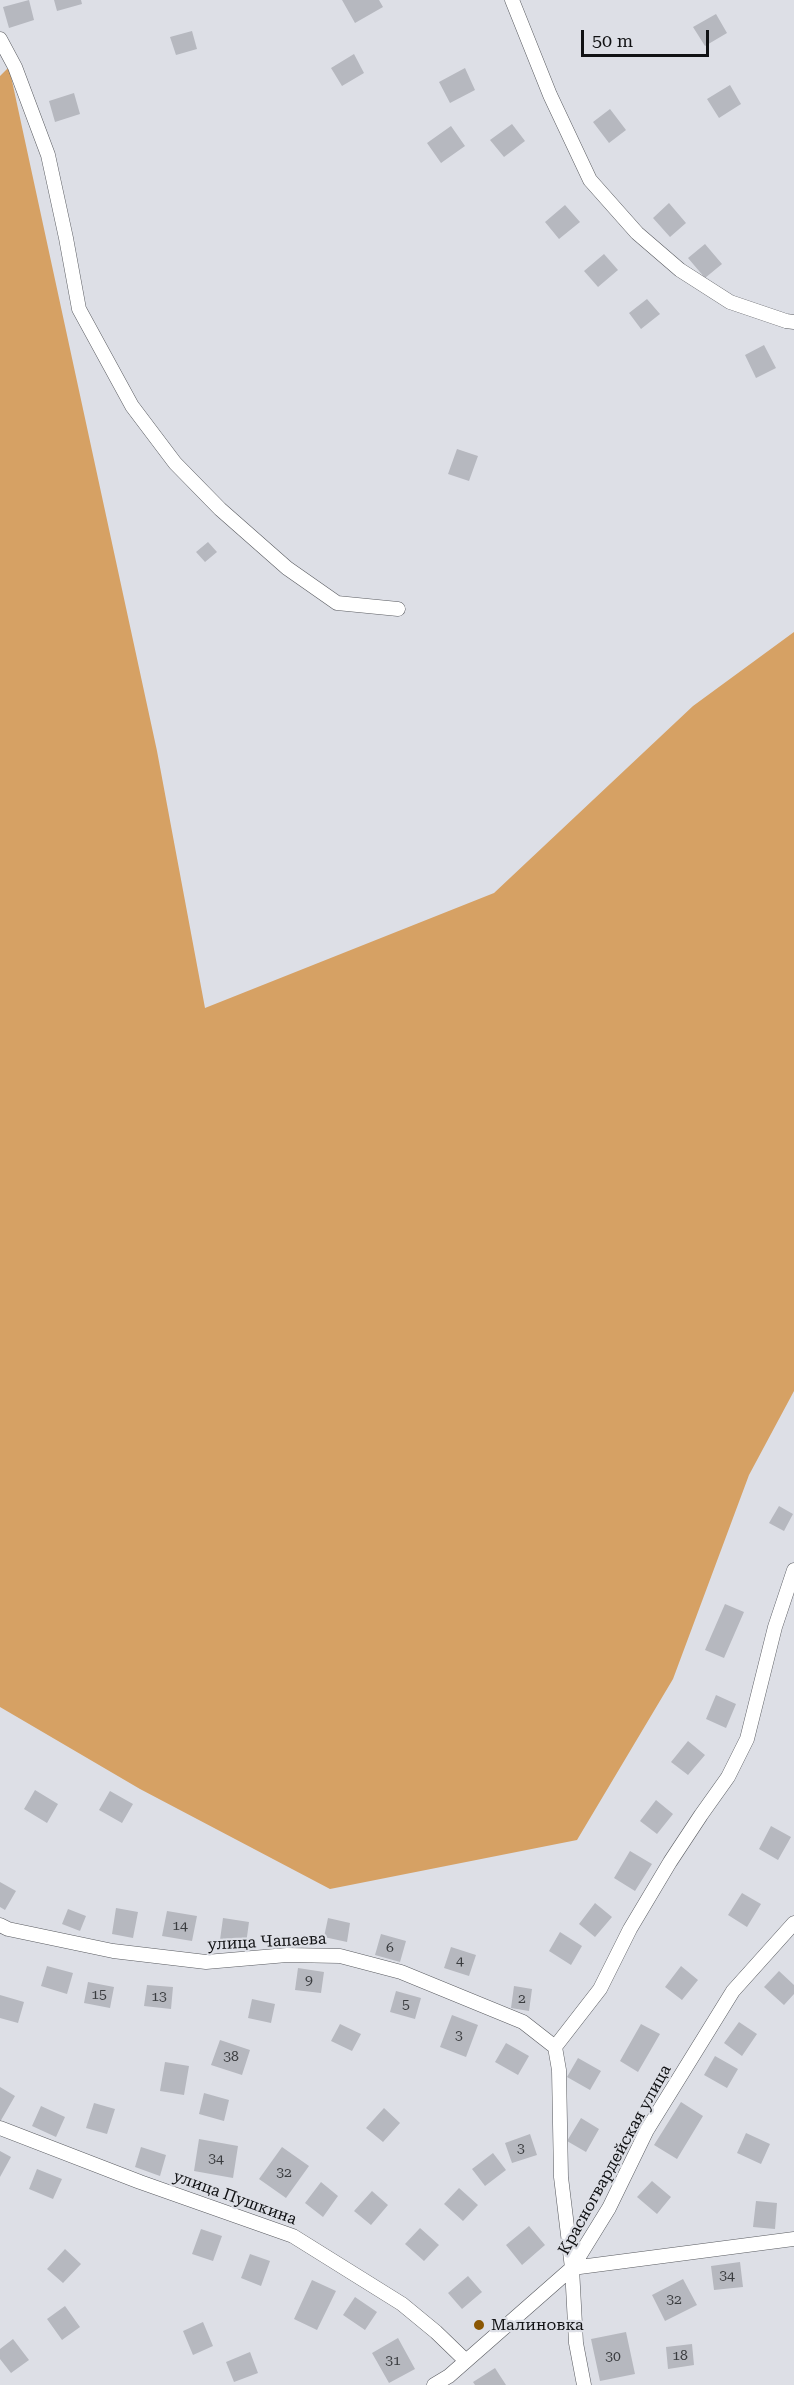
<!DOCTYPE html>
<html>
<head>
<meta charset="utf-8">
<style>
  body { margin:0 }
  #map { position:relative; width:794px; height:2385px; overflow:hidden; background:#dddfe6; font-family:"Roboto Serif",serif }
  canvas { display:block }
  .scale { position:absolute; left:581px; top:30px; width:128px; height:27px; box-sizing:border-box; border:3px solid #111214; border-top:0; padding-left:8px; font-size:18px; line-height:21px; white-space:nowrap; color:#111214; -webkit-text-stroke:4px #dddfe6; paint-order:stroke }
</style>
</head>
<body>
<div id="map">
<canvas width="794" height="2385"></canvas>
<div class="scale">50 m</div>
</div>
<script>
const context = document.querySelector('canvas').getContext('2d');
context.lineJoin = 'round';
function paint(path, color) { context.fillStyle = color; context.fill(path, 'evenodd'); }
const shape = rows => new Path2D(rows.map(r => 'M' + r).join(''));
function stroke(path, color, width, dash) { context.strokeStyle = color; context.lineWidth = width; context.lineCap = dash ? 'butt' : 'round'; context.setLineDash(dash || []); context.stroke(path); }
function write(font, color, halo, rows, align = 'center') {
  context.font = font + ' "Roboto Serif",serif'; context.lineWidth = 4.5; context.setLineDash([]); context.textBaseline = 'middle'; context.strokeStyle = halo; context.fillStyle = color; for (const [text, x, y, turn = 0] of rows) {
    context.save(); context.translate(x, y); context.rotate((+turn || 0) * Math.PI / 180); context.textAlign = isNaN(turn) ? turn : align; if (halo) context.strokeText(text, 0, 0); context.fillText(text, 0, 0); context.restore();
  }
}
paint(shape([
  [9,67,157,751,205,1008,494,893,693,706,794,632,794,1391,749,1475,673,1679,577,1840,330,1889,140,1789,0,1707,0,76]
]), '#d6a164');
paint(shape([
  [29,0,34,20,9,28,3,7],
  [54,0,81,0,82,4,57,11],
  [342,0,379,0,383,7,355,23],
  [716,14,727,33,705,46,693,27],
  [192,31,197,49,176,55,170,37],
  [354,54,364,73,342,86,331,68],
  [465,68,475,90,450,103,439,82],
  [730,85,741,104,719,118,707,99],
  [74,93,80,114,55,122,49,101],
  [610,109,626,130,609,143,593,122],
  [512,124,525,141,504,157,490,140],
  [451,126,465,146,441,163,427,143],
  [669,203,686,223,670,237,653,218],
  [565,205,580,222,559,239,545,222],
  [705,244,722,264,705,278,688,258],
  [604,254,618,270,598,287,584,271],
  [647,299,660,314,641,329,629,313],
  [764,345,776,368,756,378,745,355],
  [457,449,478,456,469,481,448,474],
  [208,542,217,552,205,562,196,552],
  [779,1506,793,1514,784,1531,769,1523],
  [725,1604,744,1612,724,1658,705,1650],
  [716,1695,736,1704,726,1728,706,1719],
  [688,1741,705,1755,688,1775,671,1762],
  [35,1790,58,1804,47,1823,24,1809],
  [110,1791,133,1804,122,1823,99,1810],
  [656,1800,673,1814,657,1834,640,1821],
  [771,1826,791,1837,778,1860,759,1849],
  [630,1851,652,1864,635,1891,614,1878],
  [0,1882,16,1891,5,1910,0,1907],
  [742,1893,761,1904,747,1927,728,1915],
  [595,1903,612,1917,595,1937,579,1924],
  [116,1908,138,1912,133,1938,112,1934],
  [68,1909,86,1916,80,1931,62,1924],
  [167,1911,197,1916,192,1941,162,1936],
  [223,1918,249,1922,246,1944,220,1940],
  [328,1918,350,1923,347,1942,324,1937],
  [560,1932,582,1946,571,1965,549,1951],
  [381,1934,406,1941,400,1962,375,1955],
  [451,1947,476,1955,469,1976,444,1968],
  [47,1966,73,1973,67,1994,41,1986],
  [681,1966,698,1980,682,2000,665,1987],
  [298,1968,324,1972,321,1993,295,1990],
  [779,1971,794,1985,794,1994,784,2005,764,1987],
  [88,1982,114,1987,110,2008,84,2003],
  [147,1985,173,1987,171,2009,144,2006],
  [514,1986,532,1989,529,2011,511,2008],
  [396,1991,421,1998,415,2019,390,2012],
  [0,1995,24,2002,18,2023,0,2018],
  [252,1999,275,2004,271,2023,248,2018],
  [452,2015,478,2025,466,2057,440,2047],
  [739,2022,757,2034,742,2056,724,2043],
  [340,2024,361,2034,352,2051,331,2041],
  [641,2024,660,2034,638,2072,620,2061],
  [220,2040,250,2050,242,2075,211,2065],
  [506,2043,529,2056,518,2075,495,2062],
  [715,2056,738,2069,727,2088,704,2075],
  [578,2058,601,2071,590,2090,567,2077],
  [165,2062,189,2066,184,2095,160,2091],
  [0,2087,15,2096,0,2122],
  [204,2093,229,2100,224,2121,199,2114],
  [681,2102,703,2116,677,2159,654,2145],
  [94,2103,115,2109,107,2134,86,2128],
  [41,2106,65,2117,56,2137,32,2126],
  [384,2108,400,2123,383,2142,366,2128],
  [581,2118,599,2129,586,2152,567,2141],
  [746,2133,770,2144,761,2164,737,2153],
  [530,2134,537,2155,512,2163,505,2143],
  [199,2139,238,2146,233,2178,194,2171],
  [141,2147,166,2155,160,2176,135,2167],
  [282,2147,309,2166,286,2198,259,2179],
  [0,2151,11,2157,0,2177],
  [493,2153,506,2170,485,2186,472,2169],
  [37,2169,62,2179,53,2199,29,2189],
  [652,2181,671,2197,657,2214,637,2197],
  [321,2182,338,2196,323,2217,305,2203],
  [459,2188,478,2205,463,2221,444,2204],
  [372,2191,388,2205,371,2225,354,2211],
  [756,2201,777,2203,775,2229,753,2227],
  [529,2226,545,2245,522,2265,506,2245],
  [420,2228,439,2245,424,2261,405,2244],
  [201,2229,222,2236,213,2261,192,2254],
  [65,2249,81,2264,63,2283,47,2269],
  [250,2254,270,2261,261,2286,241,2278],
  [740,2262,743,2287,714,2290,711,2266],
  [468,2276,482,2292,462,2309,448,2293],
  [683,2279,697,2305,665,2321,652,2295],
  [312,2280,336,2291,317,2330,294,2319],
  [355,2297,377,2312,365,2330,343,2315],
  [65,2306,80,2327,62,2340,47,2319],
  [203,2322,213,2346,193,2355,183,2331],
  [626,2332,635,2374,600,2381,591,2339],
  [398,2338,415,2369,389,2383,372,2353],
  [13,2339,29,2360,11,2373,0,2359,0,2349],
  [692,2344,694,2365,668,2369,666,2347],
  [250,2352,258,2373,234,2382,226,2362],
  [495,2368,506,2385,475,2385,473,2382]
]), '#b6b8bf');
const minor = shape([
  [512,0,550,95,590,180,637,233,680,270,730,302,786,321,794,322],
  [0,39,15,67,48,155,66,238,79,309,132,406,175,463,220,509,287,568,337,603,398,609],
  [0,1925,8,1929,113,1951,206,1962,287,1955,340,1956,401,1972,523,2022,555,2047],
  [0,2128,140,2182,293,2236,402,2304,436,2332,465,2360],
  [572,2268,794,2239],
  [434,2385,449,2376,572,2268,609,2208,647,2130,733,1991,794,1923],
  [584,2385,576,2343,572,2268,561,2177,559,2070,555,2047,600,1989,630,1929,670,1862,701,1815,728,1777,747,1739,775,1627,794,1570]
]);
stroke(minor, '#595b60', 15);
stroke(minor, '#fff', 14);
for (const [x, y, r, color] of [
  [479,2325,6,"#8b5703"]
]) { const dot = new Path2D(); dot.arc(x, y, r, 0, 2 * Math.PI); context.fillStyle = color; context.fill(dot); stroke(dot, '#dddfe6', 2); }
write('14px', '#3a3c3f', null, [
  ["14",180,1926],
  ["6",390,1948],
  ["4",460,1961],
  ["9",309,1981],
  ["15",99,1995],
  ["13",159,1997],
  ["2",522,1999],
  ["5",406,2005],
  ["3",459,2036],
  ["38",231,2057],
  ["3",521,2149],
  ["34",216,2159],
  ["32",284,2173],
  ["34",727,2276],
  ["32",674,2300],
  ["18",680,2356],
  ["30",613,2357],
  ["31",393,2361]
]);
write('16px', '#111214', '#dddfe6', [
  ["улица Чапаева",267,1942,-3],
  ["Красногвардейская улица",615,2160,-61],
  ["улица Пушкина",235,2198,20]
]);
write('16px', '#111214', '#dddfe6', [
  ["Малиновка",491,2325]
], 'left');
</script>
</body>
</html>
